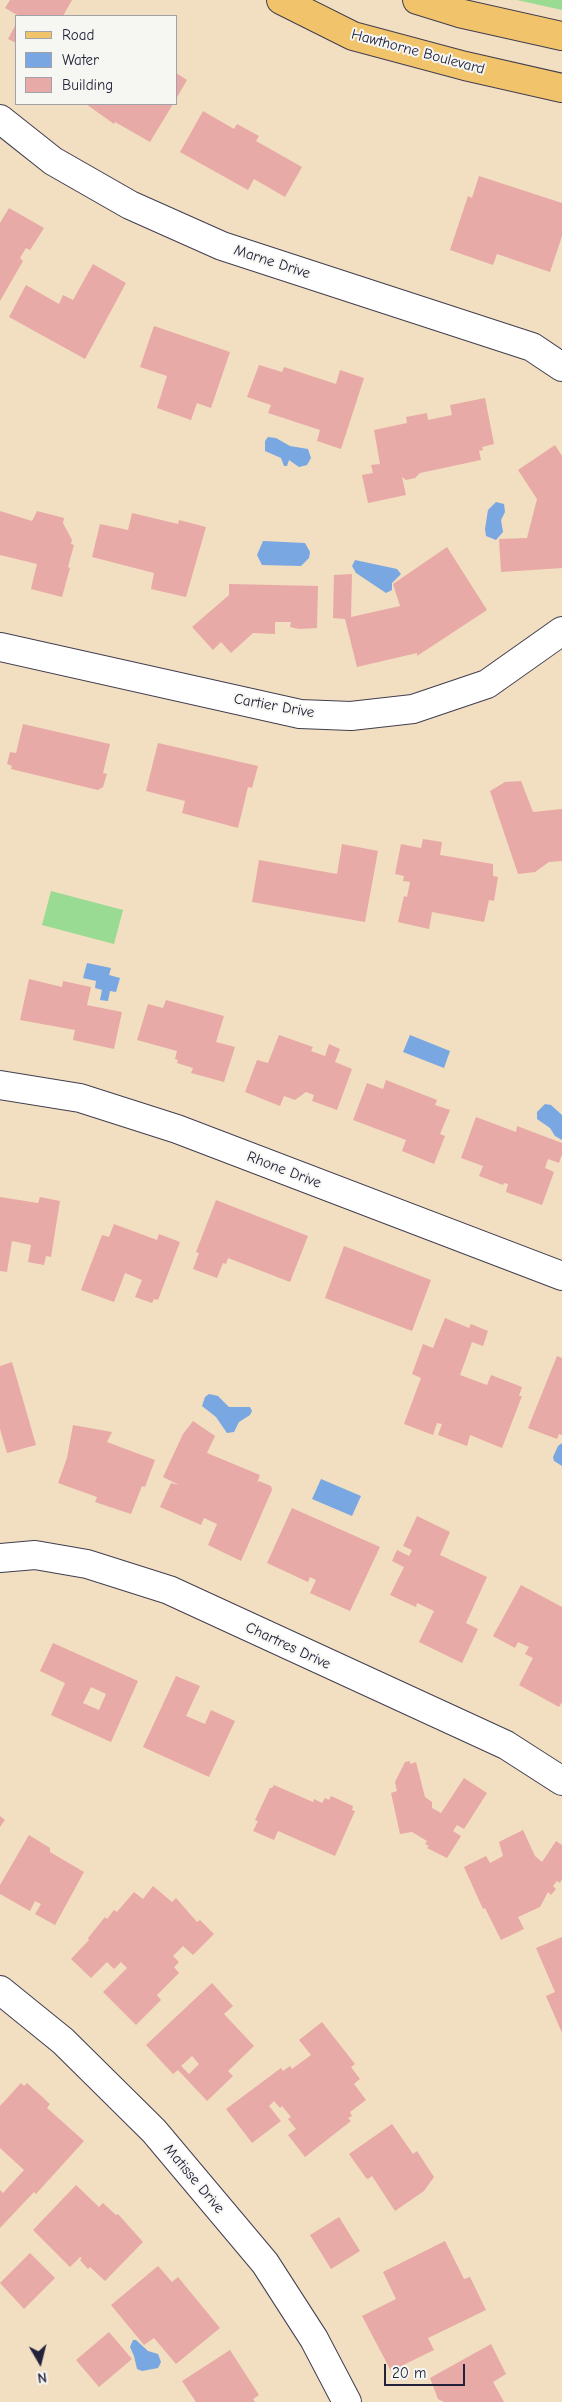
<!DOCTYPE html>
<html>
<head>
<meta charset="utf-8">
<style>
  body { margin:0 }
  #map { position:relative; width:562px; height:2402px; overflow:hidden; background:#f2dec1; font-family:"Comic Neue",sans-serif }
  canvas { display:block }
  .legend { position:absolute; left:15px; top:15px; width:162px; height:90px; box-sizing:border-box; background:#f6f6f2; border:1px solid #a1a1a9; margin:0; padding:6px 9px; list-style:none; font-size:15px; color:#22223b }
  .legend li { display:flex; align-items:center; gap:10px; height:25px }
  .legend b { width:25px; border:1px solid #a1a1a9 }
  .north { position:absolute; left:15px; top:2337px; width:50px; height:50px; -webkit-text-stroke:4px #f6f6f2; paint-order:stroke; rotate:172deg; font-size:14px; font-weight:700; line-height:20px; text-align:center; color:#22223b }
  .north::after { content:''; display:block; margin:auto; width:18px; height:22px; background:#22223b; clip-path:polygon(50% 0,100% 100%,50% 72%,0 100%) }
  .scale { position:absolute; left:384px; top:2364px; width:81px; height:22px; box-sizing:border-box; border:2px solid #22223b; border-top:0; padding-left:6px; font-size:15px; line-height:18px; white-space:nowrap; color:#22223b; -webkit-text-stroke:4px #f6f6f2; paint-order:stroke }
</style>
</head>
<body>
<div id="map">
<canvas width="562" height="2402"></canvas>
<ul class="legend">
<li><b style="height:6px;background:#f1c36a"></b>Road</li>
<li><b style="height:14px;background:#78a7e2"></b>Water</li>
<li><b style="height:14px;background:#e8aaa6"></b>Building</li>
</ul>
<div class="north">N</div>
<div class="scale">20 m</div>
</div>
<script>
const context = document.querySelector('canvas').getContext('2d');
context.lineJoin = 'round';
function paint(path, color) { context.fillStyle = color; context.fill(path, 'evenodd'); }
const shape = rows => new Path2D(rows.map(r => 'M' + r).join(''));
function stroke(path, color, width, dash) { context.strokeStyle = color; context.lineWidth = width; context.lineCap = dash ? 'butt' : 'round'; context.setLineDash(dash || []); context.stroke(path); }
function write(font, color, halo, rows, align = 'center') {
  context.font = font + ' "Comic Neue",sans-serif'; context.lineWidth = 4; context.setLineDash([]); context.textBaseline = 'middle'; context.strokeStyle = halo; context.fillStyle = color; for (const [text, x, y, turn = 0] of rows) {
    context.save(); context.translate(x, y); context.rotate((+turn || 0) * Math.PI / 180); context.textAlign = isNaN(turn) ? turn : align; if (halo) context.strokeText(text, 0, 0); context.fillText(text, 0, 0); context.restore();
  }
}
paint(shape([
  [517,0,562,0,562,10],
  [51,891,123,910,114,944,42,925]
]), '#99db92');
paint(shape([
  [268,437,276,438,290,446,308,449,311,458,307,465,299,467,289,460,287,466,284,466,281,458,265,451,265,441],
  [496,502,504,504,505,512,501,520,503,532,496,540,486,536,485,529,488,510],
  [263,541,305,543,310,552,309,558,301,566,262,565,257,555],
  [355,560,397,569,401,574,392,583,392,590,386,593,356,573,352,566],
  [87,963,111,968,109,975,120,978,116,992,110,991,108,1001,100,1000,102,990,95,988,96,981,83,978],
  [410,1035,450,1051,444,1068,403,1052],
  [545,1104,551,1105,562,1115,562,1140,555,1136,550,1128,537,1119,537,1112],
  [209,1394,218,1396,229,1407,250,1407,252,1411,250,1415,239,1422,234,1432,227,1433,216,1417,202,1406,205,1397],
  [562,1443,562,1466,554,1461,553,1457,558,1446],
  [321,1479,361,1496,352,1516,312,1499],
  [133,2340,136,2340,148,2351,158,2354,161,2362,158,2368,142,2371,137,2369,134,2356,130,2347]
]), '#78a7e2');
paint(shape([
  [10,0,72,0,63,16,19,16,5,8],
  [16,24,16,43,8,39],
  [176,73,187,80,176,99],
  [86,104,173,104,150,142,115,122,114,124],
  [203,111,234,129,237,124,259,136,256,141,302,167,285,197,254,179,248,190,180,152],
  [479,176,562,203,562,236,550,272,497,254,493,265,450,250,468,196,472,198],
  [9,208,44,228,30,250,26,248,20,258,23,261,0,301,0,223],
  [93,264,126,283,85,359,9,317,26,285,59,304,63,295,73,300],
  [154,326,230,352,211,408,197,403,191,420,157,408,167,376,140,367],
  [259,365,282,372,284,367,336,384,340,370,364,378,341,449,317,441,320,430,268,413,271,405,247,397],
  [485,398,494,444,482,447,483,450,479,451,481,460,420,473,415,478,406,480,402,477,406,495,368,503,362,475,373,473,371,465,380,464,374,430,407,423,406,417,427,413,428,420,452,415,450,405],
  [555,445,562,456,562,568,501,572,499,539,527,538,537,499,518,470],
  [0,511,32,521,37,511,64,518,63,523,72,540,71,544,74,545,68,567,70,568,62,597,31,589,37,564,0,555],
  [132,513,178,524,179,520,206,527,186,597,151,589,154,573,92,557,100,524,128,530],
  [447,547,487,610,417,656,417,653,357,667,345,619,333,618,334,575,352,574,351,617,400,606,393,584],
  [229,584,318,586,317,628,299,629,290,627,291,622,275,622,275,634,253,633,231,653,221,642,213,650,192,627,229,595],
  [23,724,110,744,103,773,107,774,103,787,98,790,11,769,12,766,7,764,10,752,16,753],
  [158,743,258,766,252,788,248,787,238,828,182,813,185,801,146,791],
  [521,781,533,812,562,809,562,861,549,862,535,872,518,874,490,791,505,782],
  [423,839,442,842,440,855,493,864,493,876,498,877,494,901,489,900,484,922,432,912,429,929,398,922,404,896,407,897,410,882,403,881,404,876,395,874,401,844,421,848],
  [342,844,378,851,365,922,252,902,259,860,337,874],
  [29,979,62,987,63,981,91,987,87,1005,122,1012,114,1049,73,1040,75,1030,20,1020],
  [166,1000,224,1016,216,1042,235,1047,224,1082,191,1073,193,1068,177,1063,178,1060,175,1059,177,1051,137,1040,148,1004,163,1008],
  [279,1035,313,1047,311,1051,325,1056,329,1044,340,1049,335,1062,352,1069,337,1110,312,1101,314,1095,306,1092,295,1100,284,1096,280,1106,245,1092,257,1060,268,1063],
  [386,1080,437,1100,435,1105,450,1110,440,1134,445,1136,434,1164,402,1151,406,1140,353,1120,367,1083,383,1089],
  [476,1117,516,1132,517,1126,562,1143,562,1154,559,1163,548,1159,545,1168,554,1172,542,1205,506,1192,508,1184,504,1183,503,1185,479,1176,483,1166,461,1158],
  [0,1197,38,1203,40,1197,60,1201,51,1257,46,1256,44,1265,28,1262,31,1245,12,1241,7,1272,0,1271],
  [216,1200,308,1236,290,1282,228,1258,226,1264,223,1263,217,1278,193,1269,199,1253,196,1252],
  [114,1224,157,1240,159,1234,180,1242,158,1300,154,1299,152,1303,135,1297,142,1280,125,1273,114,1302,81,1290,102,1235,109,1237],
  [344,1246,431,1280,412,1331,325,1298],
  [445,1318,469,1328,471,1324,488,1331,483,1346,472,1342,460,1375,487,1385,491,1375,522,1387,519,1396,522,1396,502,1448,470,1435,467,1446,438,1435,442,1424,437,1423,433,1435,404,1424,421,1378,412,1374,423,1344,433,1348],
  [557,1356,562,1358,562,1435,559,1434,557,1439,528,1428],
  [12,1362,36,1445,7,1453,0,1429,0,1366],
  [193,1421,215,1436,207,1453,260,1475,257,1483,259,1481,271,1486,272,1490,241,1561,208,1545,217,1524,204,1518,201,1525,160,1507,171,1483,179,1485,163,1477,183,1434],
  [73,1425,112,1432,107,1442,155,1460,145,1487,142,1486,131,1514,95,1502,97,1497,58,1483,67,1458],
  [292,1508,380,1547,350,1611,310,1593,316,1580,310,1577,308,1582,267,1563],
  [417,1516,450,1532,440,1555,487,1577,466,1623,478,1629,462,1663,419,1642,434,1611,417,1603,416,1607,390,1595,404,1567,392,1561,397,1550,409,1556,412,1550,403,1546],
  [521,1585,562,1607,562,1702,559,1707,519,1685,533,1658,525,1654,529,1647,518,1642,515,1648,493,1636],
  [53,1643,138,1681,111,1742,51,1715,65,1683,40,1671],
  [91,1687,106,1694,99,1710,83,1703],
  [176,1676,200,1686,186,1716,205,1724,211,1710,235,1721,209,1777,143,1747],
  [410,1761,410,1764,416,1762,425,1797,432,1802,432,1808,441,1813,464,1778,487,1793,464,1829,457,1825,453,1831,461,1836,447,1858,427,1848,429,1846,425,1844,427,1841,412,1832,400,1834,391,1793,397,1791,395,1782,405,1762],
  [274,1785,313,1802,314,1799,322,1803,325,1798,329,1800,331,1796,353,1806,352,1810,355,1811,335,1856,278,1831,274,1840,253,1831,258,1821,255,1820,270,1788,272,1788],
  [0,1816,5,1820,0,1827],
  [523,1830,535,1856,542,1862,556,1841,562,1845,562,1879,560,1883,557,1881,553,1886,556,1889,551,1895,548,1892,540,1907,518,1917,524,1929,501,1940,485,1908,483,1909,464,1867,486,1856,490,1863,503,1856,499,1842],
  [29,1835,50,1848,50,1852,84,1872,55,1925,35,1914,41,1904,35,1901,30,1911,0,1894,0,1885],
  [153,1886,172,1902,176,1898,197,1922,200,1920,214,1934,193,1955,183,1946,173,1956,179,1962,174,1967,179,1973,157,1995,161,2000,136,2025,103,1992,127,1968,121,1962,114,1969,107,1962,91,1978,71,1959,89,1940,88,1938,105,1917,107,1919,114,1910,117,1912,134,1892,143,1899],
  [562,1937,562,2033,546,1996,555,1992,536,1948],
  [212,1983,233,2006,224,2014,254,2046,228,2071,233,2076,207,2101,178,2070,173,2074,146,2045],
  [192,2056,199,2064,189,2074,181,2066],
  [322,2022,355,2064,351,2067,360,2079,354,2084,366,2100,350,2112,352,2116,348,2118,351,2121,305,2157,288,2135,296,2129,288,2119,291,2117,282,2106,280,2108,274,2101,269,2106,281,2121,252,2143,226,2109,281,2068,283,2071,290,2066,292,2069,311,2055,299,2040],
  [21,2083,24,2086,27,2083,50,2104,47,2108,84,2141,36,2194,34,2192,0,2228,0,2190,3,2193,24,2170,0,2148,0,2106],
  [392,2124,413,2154,417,2151,434,2177,424,2191,395,2211,372,2176,368,2179,366,2178,349,2154],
  [76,2185,99,2207,103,2203,116,2215,118,2214,143,2242,105,2281,90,2267,88,2269,80,2260,82,2258,80,2257,70,2267,33,2230],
  [339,2217,360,2251,331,2269,310,2235],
  [445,2241,464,2279,470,2277,486,2310,428,2338,434,2350,391,2371,362,2316,396,2299,383,2272],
  [30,2253,55,2278,24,2309,0,2283],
  [158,2266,172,2282,178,2277,220,2328,176,2364,154,2338,144,2345,111,2305],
  [109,2332,132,2359,99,2387,76,2360],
  [491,2344,506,2374,493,2382,504,2402,444,2402,438,2399,430,2378],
  [230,2350,259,2395,253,2399,255,2402,196,2402,182,2381]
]), '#e8aaa6');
const minor = shape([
  [0,119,53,161,130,205,222,246,532,347,562,367],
  [0,647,300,714,351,716,413,709,487,684,562,631],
  [0,1085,80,1098,177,1129,562,1276],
  [0,1558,35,1555,87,1564,169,1590,506,1745,562,1781],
  [0,1990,63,2041,154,2131,265,2263,314,2339,347,2402]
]);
const major = shape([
  [281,0,353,36,465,66,562,88],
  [417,0,459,13,562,36]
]);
stroke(minor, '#413e4f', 30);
stroke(major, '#413e4f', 30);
stroke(minor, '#fff', 28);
stroke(major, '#f1c36a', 28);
write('15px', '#22223b', '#f6f6f2', [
  ["Hawthorne Boulevard",418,52,15],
  ["Marne Drive",272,262,18],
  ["Cartier Drive",274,706,10],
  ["Rhone Drive",284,1170,21],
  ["Chartres Drive",288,1646,25],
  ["Matisse Drive",194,2179,50]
]);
</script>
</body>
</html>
